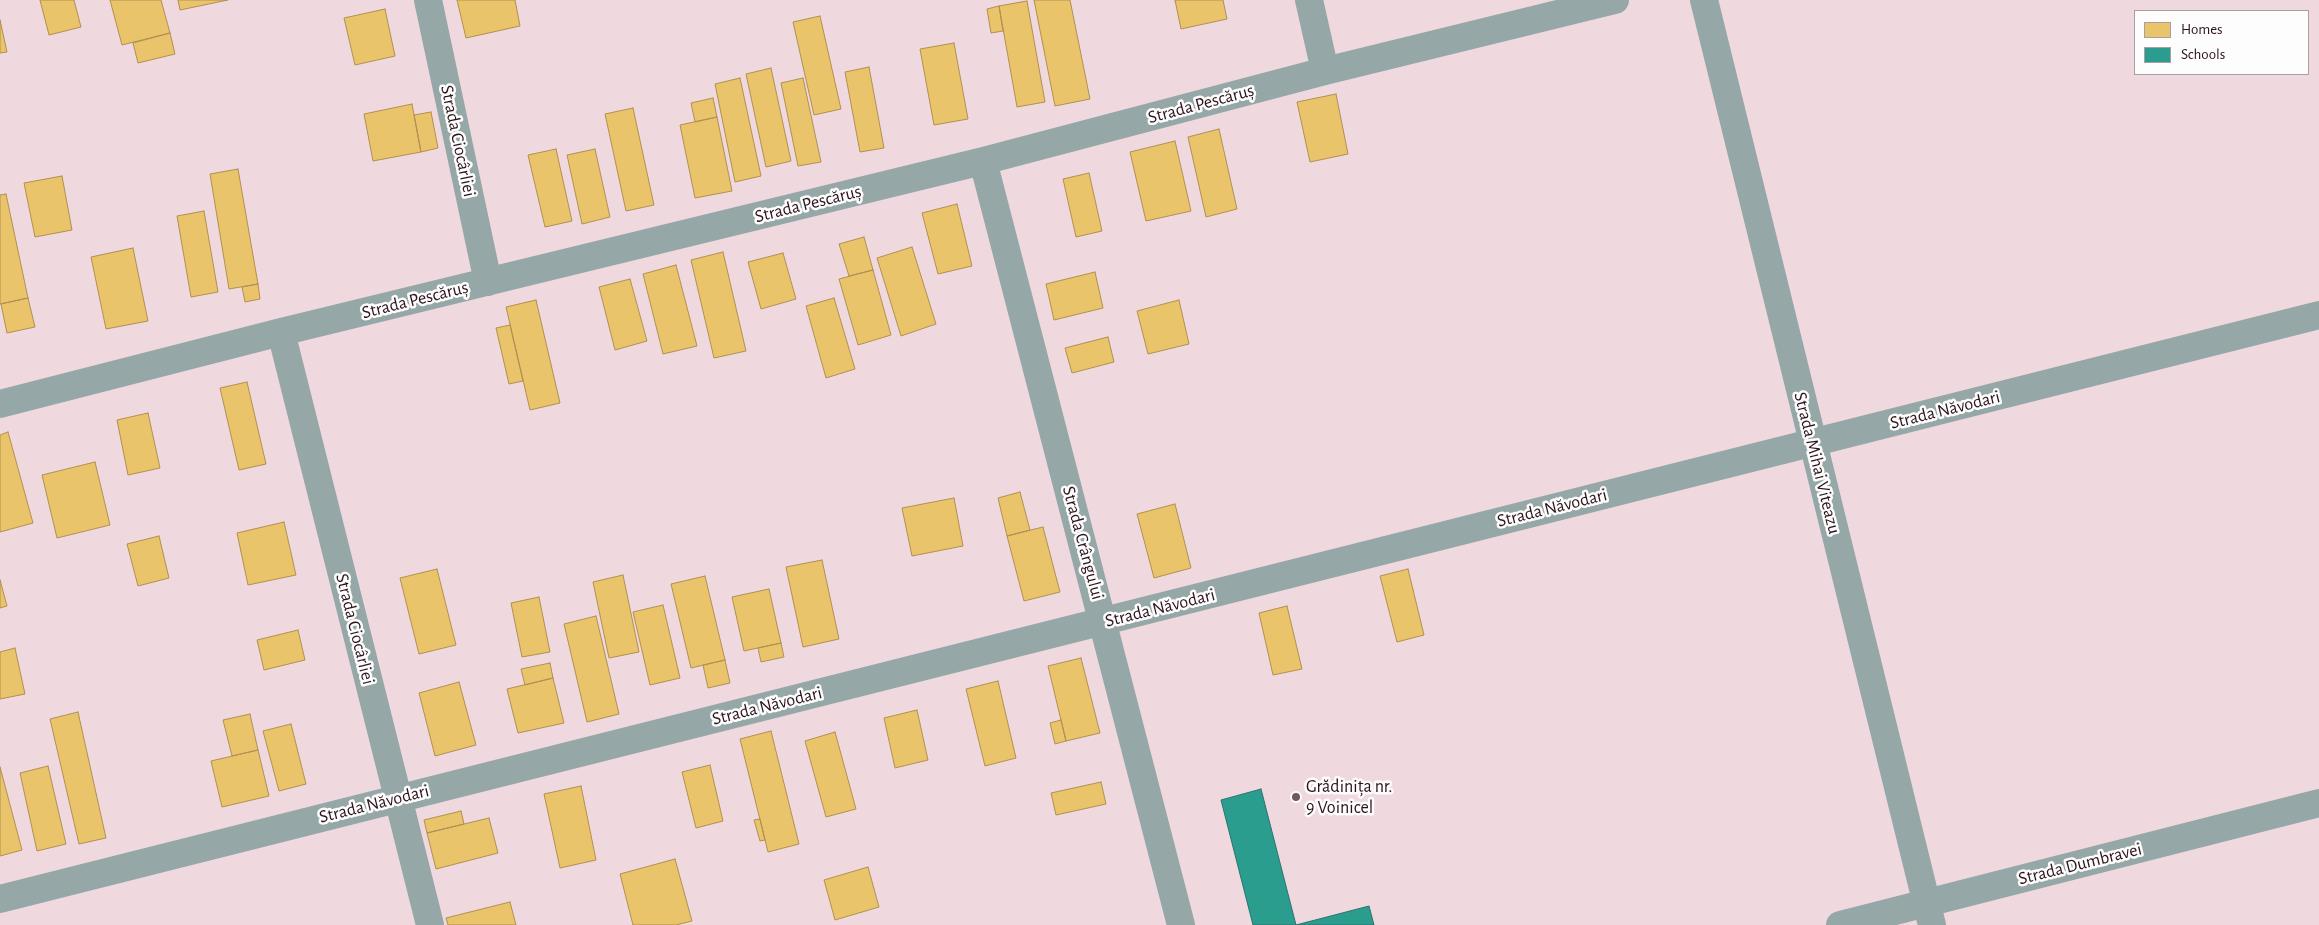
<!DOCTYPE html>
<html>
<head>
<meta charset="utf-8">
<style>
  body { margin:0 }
  #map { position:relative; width:2319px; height:925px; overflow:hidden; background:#f0d9de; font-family:"Alegreya Sans",sans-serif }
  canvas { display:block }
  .legend { position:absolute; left:2134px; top:10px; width:175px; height:65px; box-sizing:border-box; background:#fdfdfd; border:1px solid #a99fa2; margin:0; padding:6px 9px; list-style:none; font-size:15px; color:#2c131a }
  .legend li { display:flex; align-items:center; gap:10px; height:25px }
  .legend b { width:25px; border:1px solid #a99fa2 }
</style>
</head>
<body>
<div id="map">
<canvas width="2319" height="925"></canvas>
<ul class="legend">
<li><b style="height:14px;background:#e9c46a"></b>Homes</li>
<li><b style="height:14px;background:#2a9d8f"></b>Schools</li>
</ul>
</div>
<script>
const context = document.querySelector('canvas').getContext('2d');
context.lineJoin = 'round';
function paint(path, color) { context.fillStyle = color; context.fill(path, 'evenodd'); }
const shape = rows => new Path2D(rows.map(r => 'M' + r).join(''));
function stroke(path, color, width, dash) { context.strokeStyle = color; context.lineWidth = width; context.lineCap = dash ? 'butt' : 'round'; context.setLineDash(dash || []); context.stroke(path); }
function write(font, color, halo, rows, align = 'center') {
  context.font = font + ' "Alegreya Sans",sans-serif'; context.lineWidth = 5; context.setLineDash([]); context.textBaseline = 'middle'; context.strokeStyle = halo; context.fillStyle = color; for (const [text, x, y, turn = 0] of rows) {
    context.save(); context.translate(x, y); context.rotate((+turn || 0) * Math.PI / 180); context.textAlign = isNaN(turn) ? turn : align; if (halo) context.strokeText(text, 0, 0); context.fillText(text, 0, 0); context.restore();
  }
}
const homes = shape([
  [40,0,74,0,81,27,49,35,40,0],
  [110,0,161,0,170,33,122,45,110,0],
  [178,0,228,0,180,10,178,0],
  [457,0,515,0,520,26,466,38,457,0],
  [1034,0,1070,0,1090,99,1055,106,1034,0],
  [1175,0,1223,0,1227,19,1181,29,1175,0],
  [1027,1,1045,102,1017,107,999,6,1027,1],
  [999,6,1003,31,991,33,987,9,999,6],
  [385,9,395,56,355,65,344,18,385,9],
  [820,16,841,109,814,115,793,22,820,16],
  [0,20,7,52,0,53,0,20],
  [170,33,175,54,138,63,133,43,170,33],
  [954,43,968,119,934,125,920,49,954,43],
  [869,67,884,148,860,152,845,72,869,67],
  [771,68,791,161,766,167,746,74,771,68],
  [740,78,761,176,735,182,715,84,740,78],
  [803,78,821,162,798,166,781,83,803,78],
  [1336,94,1348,154,1310,162,1297,102,1336,94],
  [713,98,717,117,695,122,691,103,713,98],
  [412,104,421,152,373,161,364,114,412,104],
  [633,108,654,205,626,211,605,114,633,108],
  [431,112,438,148,421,152,414,115,431,112],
  [717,117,732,191,695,198,680,125,717,117],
  [1219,129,1237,209,1206,217,1188,137,1219,129],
  [1175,141,1191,211,1146,221,1130,152,1175,141],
  [556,149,572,221,545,227,528,155,556,149],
  [595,149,610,217,582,224,567,155,595,149],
  [238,169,258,284,229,289,210,174,238,169],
  [1089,173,1102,231,1076,237,1063,179,1089,173],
  [62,176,72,230,35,237,24,183,62,176],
  [6,194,28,298,0,304,0,195,6,194],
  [957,204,972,266,938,274,922,213,957,204],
  [204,211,218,292,191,297,177,216,204,211],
  [864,237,873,270,849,276,839,244,864,237],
  [912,247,936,324,901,336,877,258,912,247],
  [133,248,148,321,106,329,91,257,133,248],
  [723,252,746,351,714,358,691,260,723,252],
  [783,253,796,299,761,309,748,262,783,253],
  [676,265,697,346,663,354,643,274,676,265],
  [873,270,891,335,858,345,839,279,873,270],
  [1095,272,1103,308,1054,320,1046,284,1095,272],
  [630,279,647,341,615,350,599,287,630,279],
  [258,284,260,299,245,302,242,287,258,284],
  [28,298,35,327,7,333,1,304,28,298],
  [834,298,855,369,826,378,806,306,834,298],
  [536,300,560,403,530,410,506,307,536,300],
  [1179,300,1189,344,1148,354,1137,311,1179,300],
  [510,325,523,381,509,384,496,328,510,325],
  [1108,337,1114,362,1072,373,1065,348,1108,337],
  [247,382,266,464,239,470,220,388,247,382],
  [148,413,160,468,128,475,117,420,148,413],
  [8,432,33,523,0,532,0,435,8,432],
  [95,462,110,525,57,538,42,475,95,462],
  [1020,492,1030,530,1007,536,998,498,1020,492],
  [954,498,963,546,912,556,902,508,954,498],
  [1175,504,1191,568,1154,578,1137,514,1175,504],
  [284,522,296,575,248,585,237,533,284,522],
  [1043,527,1060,592,1024,601,1007,536,1043,527],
  [159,536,169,578,138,586,127,544,159,536],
  [822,560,839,639,803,647,786,567,822,560],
  [437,569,456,645,419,654,400,578,437,569],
  [1408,569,1424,635,1397,642,1380,576,1408,569],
  [623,575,639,652,609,658,593,582,623,575],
  [705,576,725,660,691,668,671,584,705,576],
  [0,580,7,606,0,608,0,580],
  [769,589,781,643,744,651,732,597,769,589],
  [539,597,550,652,522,657,511,603,539,597],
  [663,605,680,678,650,685,633,612,663,605],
  [1287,606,1302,669,1273,675,1259,613,1287,606],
  [596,616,619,714,587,722,564,624,596,616],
  [298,630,305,660,264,670,257,640,298,630],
  [781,643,784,657,761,662,758,648,781,643],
  [15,648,25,694,0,699,0,652,15,648],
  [1081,658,1100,733,1066,741,1048,666,1081,658],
  [725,660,730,683,708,688,703,665,725,660],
  [550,663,553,678,525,685,521,669,550,663],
  [553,678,564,723,518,733,507,689,553,678],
  [998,681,1016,758,985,766,966,689,998,681],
  [459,682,476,745,435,756,419,693,459,682],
  [917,710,928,760,895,768,884,718,917,710],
  [78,712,106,838,79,844,50,719,78,712],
  [250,714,258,750,232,756,223,720,250,714],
  [1061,720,1066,741,1055,744,1050,723,1061,720],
  [291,724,306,784,279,791,263,731,291,724],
  [771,731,799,844,768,852,740,739,771,731],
  [835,732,856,809,826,817,805,741,835,732],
  [258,750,269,796,222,807,211,761,258,750],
  [710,765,723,821,696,828,682,772,710,765],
  [48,766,66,844,37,851,20,773,48,766],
  [0,767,22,850,0,856,0,767],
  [1101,782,1106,804,1056,815,1051,793,1101,782],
  [581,786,596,860,560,868,544,794,581,786],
  [461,811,464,824,427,833,424,820,461,811],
  [489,818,498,853,436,869,427,833,489,818],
  [760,819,765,840,760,841,754,820,760,819],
  [675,859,692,921,676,925,633,925,620,874,675,859],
  [868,867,879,907,835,920,824,880,868,867],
  [510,902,516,925,448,925,446,918,510,902]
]);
paint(homes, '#e9c46a');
stroke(homes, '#b08f52', 1);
const schools = shape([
  [1261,789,1296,925,1369,906,1374,925,1253,925,1221,800,1261,789]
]);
paint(schools, '#2a9d8f');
stroke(schools, '#2b746c', 1);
stroke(shape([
  [428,0,488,282],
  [1309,0,1325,71],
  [1704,0,1932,925],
  [983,161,1181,925],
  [281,332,430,925],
  [0,404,281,332,983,161,1325,71,1615,0],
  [0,899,2319,315],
  [1840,925,2319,803]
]), '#95a7a6', 28);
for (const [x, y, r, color] of [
  [1296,797,5,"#71585f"]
]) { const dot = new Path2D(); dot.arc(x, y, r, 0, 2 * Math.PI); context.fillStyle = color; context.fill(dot); stroke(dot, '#fdfdfd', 2); }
write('18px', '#2c131a', '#fdfdfd', [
  ["Strada Pescăruș",1201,104,-15],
  ["Strada Ciocârliei",458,141,78],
  ["Strada Pescăruș",808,204,-14],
  ["Strada Pescăruș",415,300,-14],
  ["Strada Năvodari",1945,410,-14],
  ["Strada Mihai Viteazu",1817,463,76],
  ["Strada Năvodari",1552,508,-14],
  ["Strada Crângului",1083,543,75],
  ["Strada Năvodari",1160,608,-14],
  ["Strada Ciocârliei",355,629,76],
  ["Strada Năvodari",767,706,-14],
  ["Strada Năvodari",374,804,-14],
  ["Strada Dumbravei",2080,864,-14]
]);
write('18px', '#2c131a', '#fdfdfd', [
  ["Grădinița nr.",1306,787],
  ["9 Voinicel",1306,808]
], 'left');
</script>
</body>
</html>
